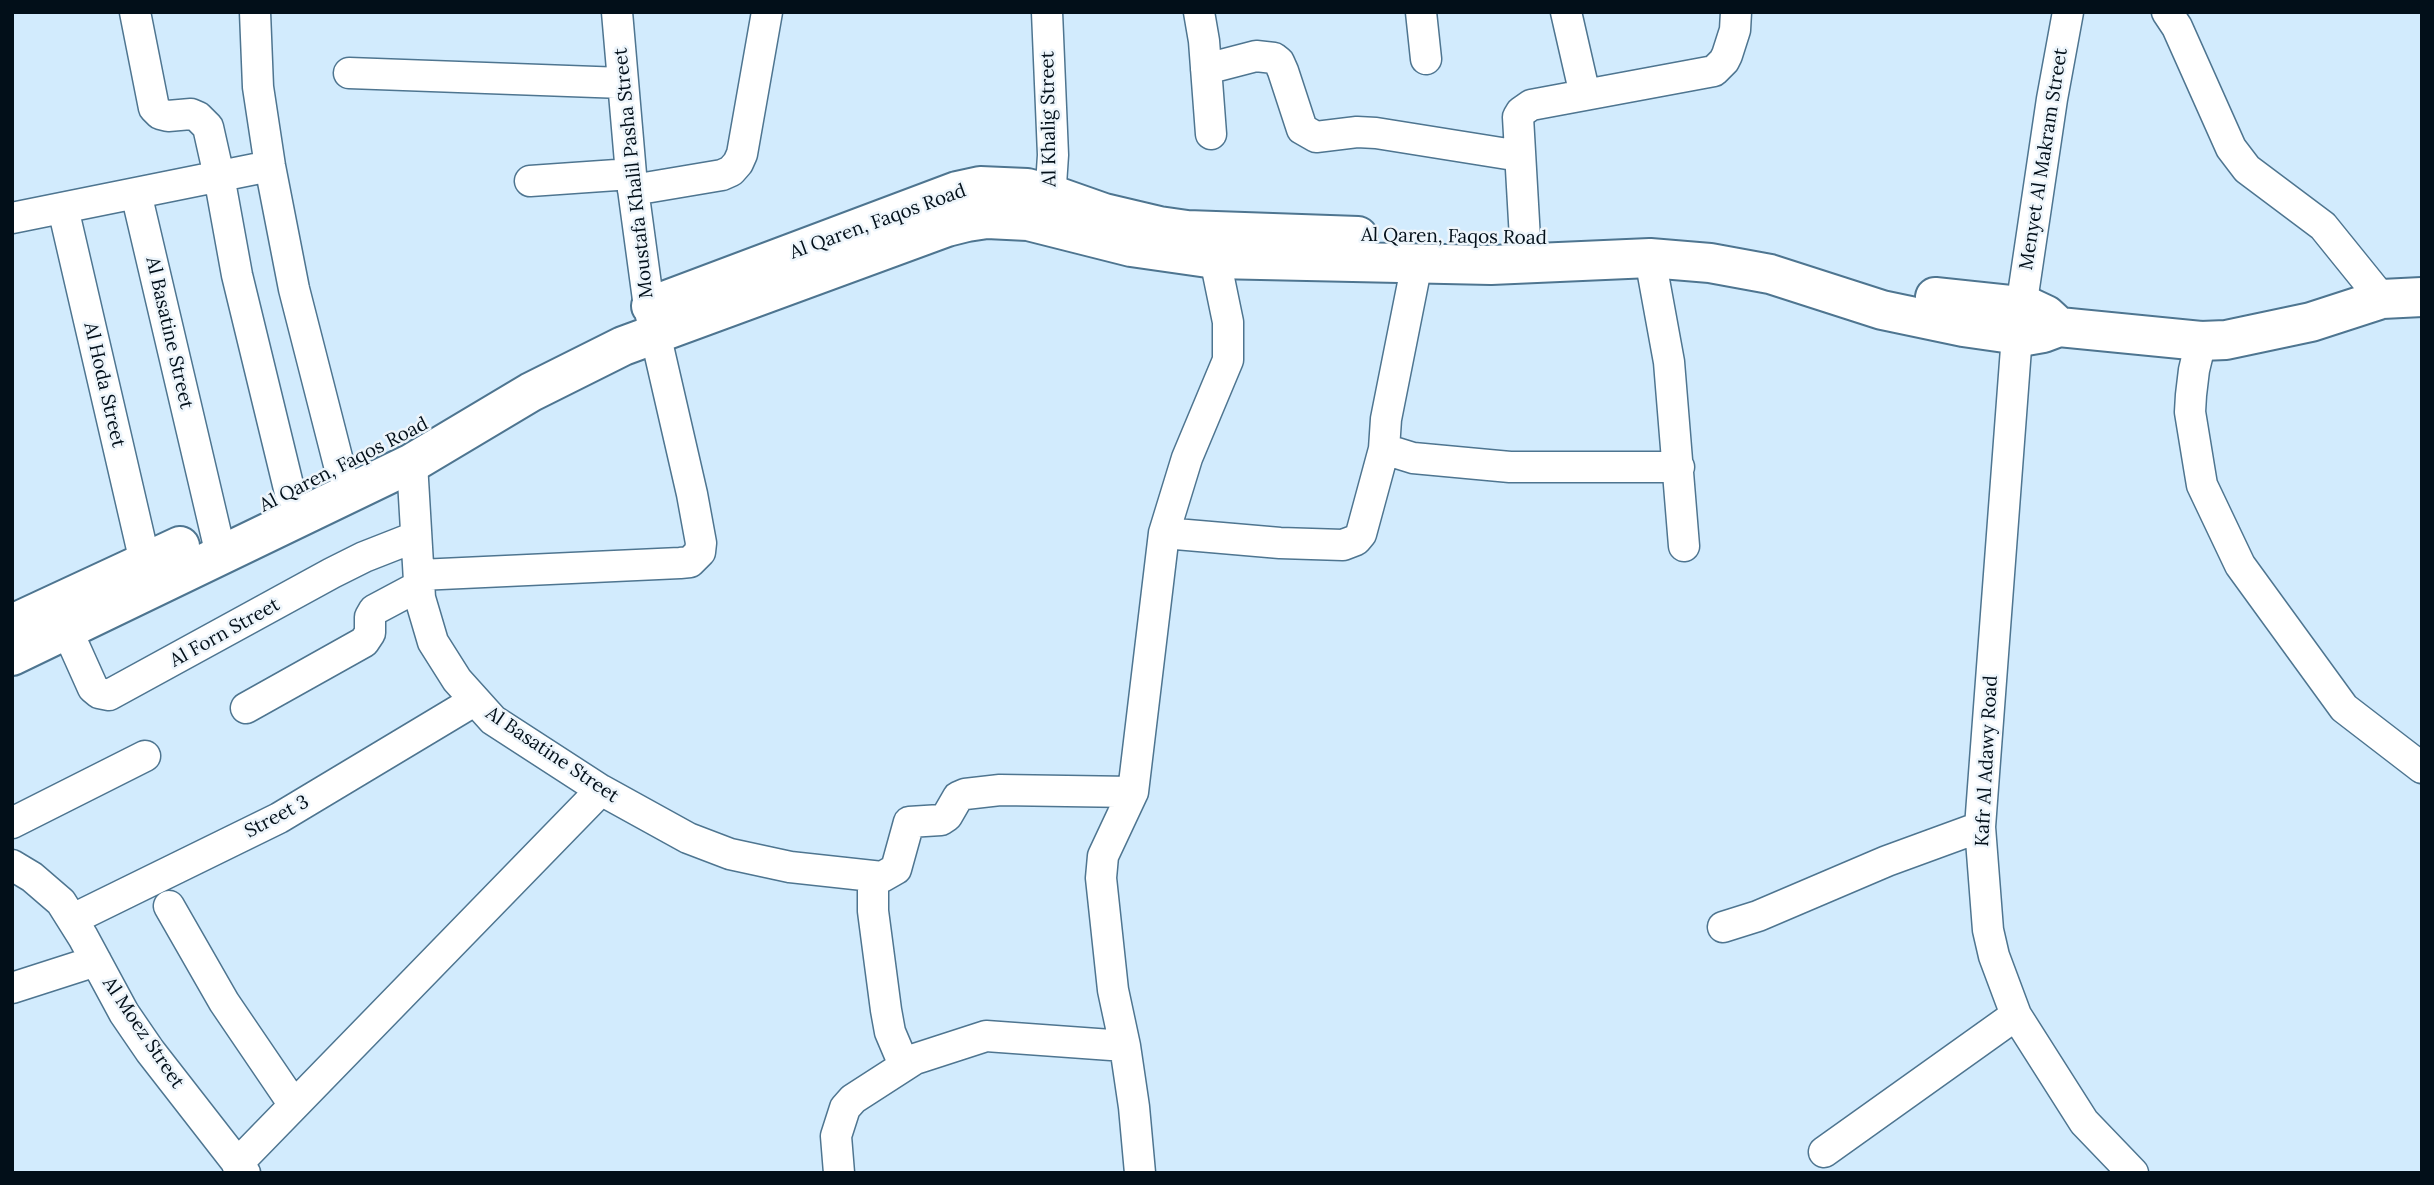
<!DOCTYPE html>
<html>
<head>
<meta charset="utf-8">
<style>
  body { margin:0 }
  #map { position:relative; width:2434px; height:1185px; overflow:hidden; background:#d2ebfd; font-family:Lora,serif }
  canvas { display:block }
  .frame { position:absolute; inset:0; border:14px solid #020f19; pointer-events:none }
</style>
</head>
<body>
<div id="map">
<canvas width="2434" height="1185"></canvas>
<div class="frame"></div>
</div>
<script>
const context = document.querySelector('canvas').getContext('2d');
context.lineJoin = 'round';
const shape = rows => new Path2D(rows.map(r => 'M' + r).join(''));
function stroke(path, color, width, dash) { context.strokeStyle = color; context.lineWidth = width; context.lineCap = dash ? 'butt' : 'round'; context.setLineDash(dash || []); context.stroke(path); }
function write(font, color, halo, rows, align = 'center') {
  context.font = font + ' Lora,serif'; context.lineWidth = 5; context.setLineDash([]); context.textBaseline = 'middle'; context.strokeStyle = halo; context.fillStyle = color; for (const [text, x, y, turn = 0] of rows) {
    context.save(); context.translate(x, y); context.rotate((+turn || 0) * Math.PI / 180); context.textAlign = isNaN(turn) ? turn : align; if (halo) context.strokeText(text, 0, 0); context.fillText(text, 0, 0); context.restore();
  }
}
const minor = shape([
  [135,12,154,108,160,114,168,116,191,114,198,117,208,127,219,176,237,275,290,493],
  [255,12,258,87,270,166,294,289,340,469],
  [1047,12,1053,155,1049,215],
  [1199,12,1204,41,1211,134],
  [1421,12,1426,59],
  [1566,12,1585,95],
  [2068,12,2052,99,2017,335,1980,827,1988,930,1994,956,2016,1015,2084,1122,2133,1173],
  [2167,12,2177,27,2231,148,2247,169,2323,226,2382,299],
  [1206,69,1256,56,1274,58,1279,62,1283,71,1302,129,1316,137,1357,132,1376,133,1520,156],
  [349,73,623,83],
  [530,181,631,174],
  [633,190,722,175,731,171,738,163,742,154,767,12],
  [136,193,221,555],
  [63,208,145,562],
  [12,218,270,166],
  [1525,239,1518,117,1521,112,1531,105,1714,71,1724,61,1727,55,1735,30,1736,12],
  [1650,258,1669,362,1684,546],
  [2201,341,2194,370,2191,395,2190,412,2199,467,2202,485,2240,565,2344,708,2422,768],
  [1384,449,1413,458,1510,467,1679,467],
  [412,463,420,598,433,642,457,680,493,720,601,790,688,838,730,854,790,867,882,877,896,869,909,822,941,820,947,816,958,797,965,794,1000,790,1133,792],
  [1164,533,1280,543,1343,545,1356,540,1361,534,1384,449,1386,419,1417,263],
  [419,575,680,563,690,562,700,552,701,543,692,494,649,307,631,174,617,12],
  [67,630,93,688,99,693,109,695,332,573,364,557,415,537],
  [246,708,364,642,370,633,370,617,374,610,419,586],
  [12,823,145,756],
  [12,865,32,877,61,902,83,937,124,1013,150,1051,245,1173],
  [873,878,873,911,886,1010,890,1032,904,1065],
  [169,906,224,1002,294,1105],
  [73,919,279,818,474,701],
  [1723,927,1758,916,1887,861,1980,827],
  [12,988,96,961],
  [1824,1152,2016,1015],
  [237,1164,601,790],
  [839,1173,836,1136,845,1108,853,1099,915,1059,986,1036,1125,1046],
  [1140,1173,1134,1107,1125,1046,1113,990,1101,878,1103,856,1133,792,1164,533,1187,458,1228,360,1228,322,1215,259,1215,240]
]);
const major = shape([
  [1935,297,2029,307,2046,315,2059,327],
  [651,306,957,191,980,186,1027,188,1050,194,1104,213,1159,226,1187,230,1358,236],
  [12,624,180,546],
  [12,656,412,463,531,392,623,346,947,227,967,222,987,219,1028,221,1131,247,1215,259,1491,265,1650,258,1710,263,1770,274,1882,310,1963,327,2026,336,2043,333,2059,327,2201,341,2226,340,2311,322,2382,299,2422,297]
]);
stroke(minor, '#4e7590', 33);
stroke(major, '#4e7590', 42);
stroke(minor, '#fff', 30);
stroke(major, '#fff', 38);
write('19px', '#020f19', '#edf5fb', [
  ["Al Khalig Street",1049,119,-91],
  ["Menyet Al Makram Street",2044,159,-81],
  ["Moustafa Khalil Pasha Street",634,173,-96],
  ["Al Qaren, Faqos Road",878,222,-20],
  ["Al Qaren, Faqos Road",1454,237,1],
  ["Al Basatine Street",169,333,77],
  ["Al Hoda Street",104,385,77],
  ["Al Qaren, Faqos Road",344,465,-27],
  ["Al Forn Street",225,633,-29],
  ["Al Basatine Street",552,755,34],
  ["Kafr Al Adawy Road",1987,761,-87],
  ["Street 3",277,817,-28],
  ["Al Moez Street",143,1033,56]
]);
</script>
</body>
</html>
